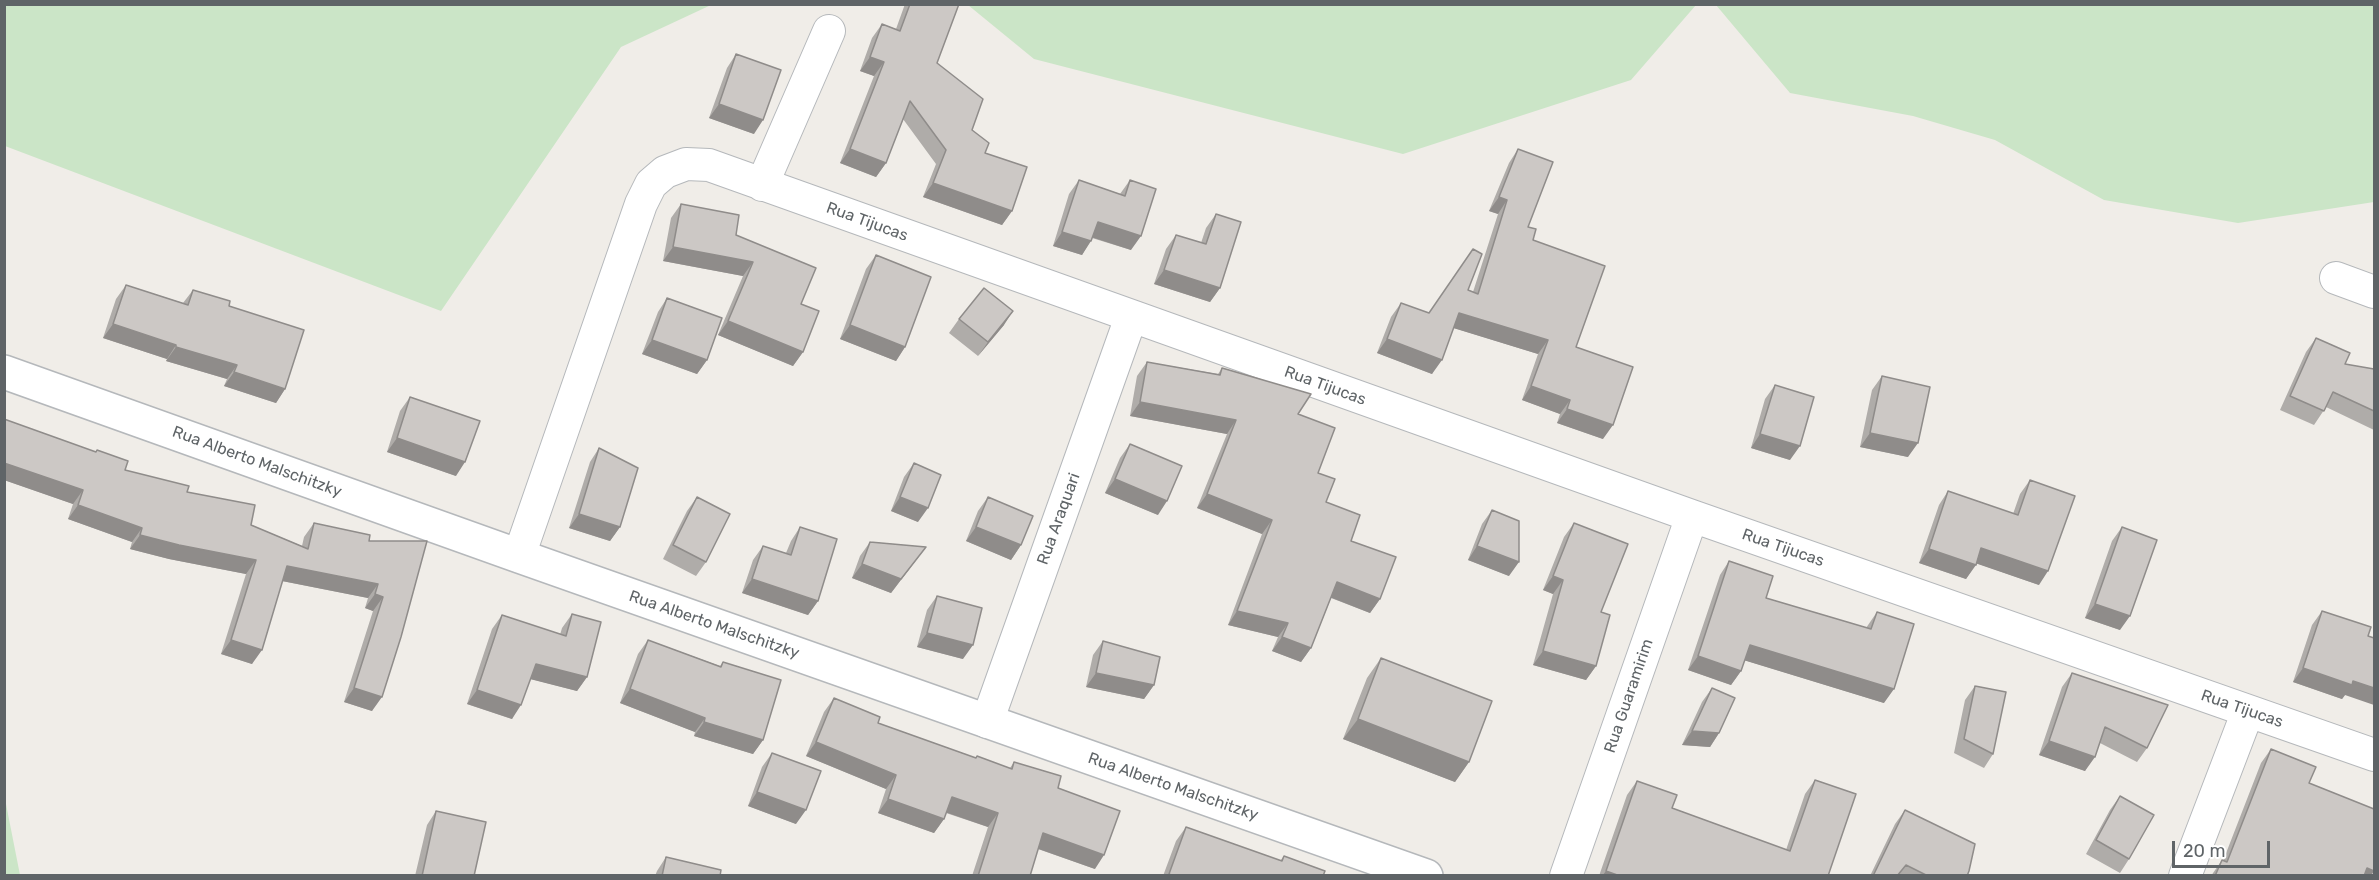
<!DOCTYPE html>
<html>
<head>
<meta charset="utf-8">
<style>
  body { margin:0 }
  #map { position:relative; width:2379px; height:880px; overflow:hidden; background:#f0ede8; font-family:Rubik,sans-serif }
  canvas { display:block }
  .frame { position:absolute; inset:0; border:6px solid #5f6467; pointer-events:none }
  .scale { position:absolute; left:2172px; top:841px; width:98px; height:27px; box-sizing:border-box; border:3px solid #5f6467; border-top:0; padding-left:8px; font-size:18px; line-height:21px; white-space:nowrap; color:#5f6467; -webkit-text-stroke:4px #fff; paint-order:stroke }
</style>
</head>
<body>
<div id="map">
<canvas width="2379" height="880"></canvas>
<div class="frame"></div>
<div class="scale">20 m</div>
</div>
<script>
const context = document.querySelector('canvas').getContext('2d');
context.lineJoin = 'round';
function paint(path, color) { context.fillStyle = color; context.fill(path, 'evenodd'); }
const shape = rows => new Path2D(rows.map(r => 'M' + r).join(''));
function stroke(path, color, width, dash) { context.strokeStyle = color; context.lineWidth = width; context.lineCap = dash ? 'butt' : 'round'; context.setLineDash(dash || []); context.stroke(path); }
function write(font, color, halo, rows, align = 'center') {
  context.font = font + ' Rubik,sans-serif'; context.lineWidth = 4.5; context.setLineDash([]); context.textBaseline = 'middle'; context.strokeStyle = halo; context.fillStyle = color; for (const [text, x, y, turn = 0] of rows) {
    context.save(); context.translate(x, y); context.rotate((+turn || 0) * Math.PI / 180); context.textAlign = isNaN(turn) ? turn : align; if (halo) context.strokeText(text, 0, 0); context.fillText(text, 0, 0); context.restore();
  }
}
paint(shape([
  [4,5,5,4,711,5,621,47,441,311,5,146],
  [968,5,1696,5,1631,80,1403,154,1034,59],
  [1716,5,2374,5,2374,202,2238,223,2104,200,1995,140,1913,116,1790,93],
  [4,804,6,804,20,875,5,875]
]), '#cbe5c7');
const minor = shape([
  [762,185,829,31],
  [2336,278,2374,292],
  [519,556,641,204,651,184,665,172,686,164,709,165,1692,516,2374,755],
  [987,722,1131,317],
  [1566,876,1692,516],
  [2185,876,2248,711]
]);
const tertiary = shape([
  [4,372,519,556,1426,876]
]);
stroke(minor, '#b5b8bb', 34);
stroke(tertiary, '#b5b8bb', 36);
stroke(minor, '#fff', 32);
stroke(tertiary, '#fff', 33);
paint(shape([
  [905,4,959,4,937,63,985,153,1012,211,1002,225,923,197,936,164,903,119,886,163,876,177,840,163,874,76,860,71,872,38,882,24,896,29],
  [736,54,754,134,709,118,727,68],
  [1518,149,1528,227,1576,347,1603,439,1557,423,1560,414,1522,400,1538,354,1454,328,1432,374,1377,353,1391,317,1401,303,1429,313,1468,290,1473,292,1498,214,1489,211,1509,163],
  [1079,180,1120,194,1130,180,1131,250,1092,238,1082,255,1053,246,1069,194],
  [681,204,736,235,801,304,803,352,793,366,718,335,743,276,663,261,671,218],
  [1216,214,1220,288,1210,302,1154,284,1166,249,1176,235,1201,243,1206,228],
  [876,255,905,347,896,361,840,339,866,269],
  [126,285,183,303,193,290,229,306,285,389,276,403,224,386,227,379,166,361,167,359,103,338,116,299],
  [667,298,707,360,697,374,642,354,658,312],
  [959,319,1004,325,978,356,949,333],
  [2316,338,2345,364,2374,369,2374,430,2326,407,2314,425,2280,410,2306,352],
  [1147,362,1218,374,1222,368,1298,414,1318,473,1326,502,1351,541,1380,599,1370,613,1331,598,1311,648,1301,662,1272,651,1278,637,1228,625,1262,534,1197,508,1227,434,1130,416,1137,376],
  [1882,376,1908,457,1860,447,1872,390],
  [1775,385,1790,460,1751,448,1765,399],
  [410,397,456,476,387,452,400,411],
  [4,419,125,470,187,492,251,525,302,546,304,537,314,523,369,541,427,541,372,711,344,702,373,611,365,608,368,598,282,581,252,664,221,654,246,574,169,559,130,549,132,542,68,519,73,504,4,480],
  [1130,444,1158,515,1105,493,1120,458],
  [599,448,620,527,610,541,569,528,590,462],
  [914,463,918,522,891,511,904,477],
  [2030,480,2039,585,1976,563,1966,579,1919,563,1939,505,1948,491,2013,514,2020,494],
  [697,497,706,562,696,576,663,559,687,511],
  [988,497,1021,545,1011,560,966,541,978,511],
  [1492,510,1509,576,1468,560,1482,524],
  [1574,523,1601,612,1596,666,1586,680,1533,665,1553,594,1543,590,1564,537],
  [800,527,818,601,808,615,742,593,753,560,763,546,786,553,791,541],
  [2122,527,2120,630,2085,618,2112,541],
  [870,542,926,547,891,593,852,578,860,556],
  [1729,561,1766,598,1866,628,1877,612,1884,703,1744,660,1741,671,1731,685,1688,670,1720,575],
  [937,596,963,659,917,647,927,610],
  [2322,611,2368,636,2345,695,2342,699,2293,682,2312,625],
  [572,614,587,677,577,691,531,679,512,719,467,704,492,629,502,615,560,635,562,628],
  [648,640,720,666,723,662,763,740,753,754,694,736,695,732,620,703,638,654],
  [1103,641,1154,685,1144,699,1086,687,1093,655],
  [1381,658,1469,762,1455,782,1343,739,1367,678],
  [2072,673,2147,748,2137,762,2100,743,2085,771,2039,755,2062,687],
  [1975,686,1993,754,1984,768,1954,753,1965,700],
  [1712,688,1719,733,1710,747,1682,745,1702,702],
  [834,698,878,723,976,758,1010,768,1014,762,1058,788,1095,869,1038,849,1030,876,972,876,988,827,946,813,944,819,934,833,878,813,886,789,806,756,824,712],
  [2271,749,2309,783,2371,876,2211,876,2222,860,2223,861,2261,763],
  [772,753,796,824,748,806,762,767],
  [1815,780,1828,876,1599,876,1627,795,1637,781,1672,808,1786,850,1805,794],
  [2120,796,2129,859,2120,873,2086,854,2110,810],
  [1905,810,1967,876,1870,876,1895,824],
  [436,811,474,876,415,876,427,825],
  [1186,827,1280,861,1284,856,1323,876,1163,876,1176,841],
  [666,857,720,876,655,876,657,871]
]), '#afaca9');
paint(shape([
  [870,57,884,62,874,76,860,71],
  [719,104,763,120,754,134,709,118],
  [850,149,886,163,876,177,840,163],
  [933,183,1012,211,1002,225,923,197],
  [1499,197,1507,200,1498,214,1489,211],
  [1098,222,1141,236,1131,250,1088,236],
  [1062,232,1091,241,1082,255,1053,246],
  [673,247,753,262,743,276,663,261],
  [1164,270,1220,288,1210,302,1154,284],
  [1013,311,1004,325,978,356,988,342],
  [1459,313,1548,340,1538,354,1450,327],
  [728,321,803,352,793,366,718,335],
  [113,324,176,345,167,359,103,338],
  [850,325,905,347,896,361,840,339],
  [1387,339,1442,360,1432,374,1377,353],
  [652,340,707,360,697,374,642,354],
  [176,347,237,365,227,379,166,361],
  [234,372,285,389,276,403,224,386],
  [1531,386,1570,400,1560,414,1522,400],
  [1140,402,1236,420,1227,434,1130,416],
  [1567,409,1613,425,1603,439,1557,423],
  [1870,433,1918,443,1908,457,1860,447],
  [1760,434,1800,446,1790,460,1751,448],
  [397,438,465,462,456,476,387,452],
  [4,463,83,490,73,504,4,480],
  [1115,479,1167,501,1158,515,1105,493],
  [1207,494,1272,520,1262,534,1197,508],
  [900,497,928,508,918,522,891,511],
  [78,505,142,528,132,542,68,519],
  [579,514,620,527,610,541,569,528],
  [976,527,1021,545,1011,560,966,541],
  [140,535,256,560,246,574,169,559,130,549],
  [1477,546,1519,562,1509,576,1468,560],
  [926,547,891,593,852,578,862,564],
  [1981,548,2048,571,2039,585,1972,562],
  [1929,549,1976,565,1966,579,1919,563],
  [287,566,378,584,368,598,277,580],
  [1553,576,1563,580,1553,594,1543,590],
  [752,579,818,601,808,615,742,593],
  [1337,582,1380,599,1370,613,1327,596],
  [375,594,383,597,373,611,365,608],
  [2095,604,2130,616,2120,630,2085,618],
  [1237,611,1288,623,1278,637,1228,625],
  [927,633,973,645,963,659,917,647],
  [1282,637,1311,648,1301,662,1272,651],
  [231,640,262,650,252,664,221,654],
  [1750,645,1894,689,1884,703,1740,659],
  [1543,651,1596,666,1586,680,1533,665],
  [1698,656,1741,671,1731,685,1688,670],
  [536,664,587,677,577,691,526,678],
  [2303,668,2353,681,2374,688,2374,705,2345,695,2342,699,2293,682],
  [1096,673,1154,685,1144,699,1086,687],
  [354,688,382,697,372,711,344,702],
  [630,689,705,718,695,732,620,703],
  [477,690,521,705,512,719,467,704],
  [1358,719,1469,762,1455,782,1343,739],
  [704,722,763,740,753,754,694,736],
  [1692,731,1719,733,1710,747,1682,745],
  [2049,741,2095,757,2085,771,2039,755],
  [816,742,896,775,886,789,806,756],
  [757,792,806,810,796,824,748,806],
  [952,797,998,813,988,827,942,811],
  [888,799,944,819,934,833,878,813],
  [1043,833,1104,855,1095,869,1033,847],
  [2367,868,2374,871,2371,876,2361,876],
  [1606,871,1620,876,1602,876]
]), '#8f8c8a');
const building = shape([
  [910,4,959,4,937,63,983,99,972,130,989,143,985,153,1027,167,1012,211,933,183,946,150,910,101,886,163,850,149,884,62,870,57,882,24,900,31,910,4],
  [736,54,781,70,763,120,719,104,736,54],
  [1518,149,1553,162,1528,227,1536,229,1533,240,1605,266,1576,347,1633,367,1613,425,1567,409,1570,400,1531,386,1548,340,1459,313,1442,360,1387,339,1401,303,1429,313,1473,249,1482,254,1468,290,1478,294,1507,200,1499,197,1518,149],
  [1079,180,1125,196,1130,180,1156,189,1141,236,1098,222,1091,241,1062,232,1079,180],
  [681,204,739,215,736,235,816,268,801,304,819,311,803,352,728,321,753,262,673,247,681,204],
  [1216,214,1241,222,1220,288,1164,270,1176,235,1206,244,1216,214],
  [876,255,931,277,905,347,850,325,876,255],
  [126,285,188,305,193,290,230,301,229,306,304,330,285,389,234,372,237,365,176,347,176,345,113,324,126,285],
  [984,288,1013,311,988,342,959,319,984,288],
  [667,298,722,318,707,360,652,340,667,298],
  [2316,338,2350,353,2345,364,2374,369,2374,411,2333,392,2324,411,2290,396,2316,338],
  [1147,362,1220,375,1222,368,1311,394,1298,414,1335,428,1318,473,1335,479,1326,502,1360,515,1351,541,1396,557,1380,599,1337,582,1311,648,1282,637,1288,623,1237,611,1272,520,1207,494,1236,420,1140,402,1147,362],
  [1882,376,1930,387,1918,443,1870,433,1882,376],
  [1775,385,1814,397,1800,446,1760,434,1775,385],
  [410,397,480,421,465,462,397,438,410,397],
  [4,419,96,452,97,450,128,461,125,470,189,486,187,492,255,505,251,525,308,549,314,523,370,535,369,541,427,541,401,637,382,697,354,688,383,597,375,594,378,584,287,566,262,650,231,640,256,560,179,545,140,535,142,528,78,505,83,490,4,463,4,419],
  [1130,444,1182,466,1167,501,1115,479,1130,444],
  [599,448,638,468,620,527,579,514,599,448],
  [914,463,941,475,928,508,900,497,914,463],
  [2030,480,2075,496,2048,571,1981,548,1976,565,1929,549,1948,491,2018,515,2030,480],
  [697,497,730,514,706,562,673,545,697,497],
  [988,497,1033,516,1021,545,976,527,988,497],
  [1492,510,1519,521,1519,562,1477,546,1492,510],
  [1574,523,1628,544,1601,612,1610,615,1596,666,1543,651,1563,580,1553,576,1574,523],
  [800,527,837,539,818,601,752,579,763,546,791,555,800,527],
  [2122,527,2157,540,2130,616,2095,604,2122,527],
  [870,542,926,547,901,579,862,564,870,542],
  [1729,561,1773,576,1766,598,1871,629,1877,612,1914,624,1894,689,1750,645,1741,671,1698,656,1729,561],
  [937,596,982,608,973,645,927,633,937,596],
  [2322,611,2371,627,2368,636,2374,638,2374,688,2353,681,2352,685,2303,668,2322,611],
  [572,614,601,622,587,677,536,664,521,705,477,690,502,615,566,636,572,614],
  [648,640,721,667,723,662,781,680,763,740,704,722,705,718,630,689,648,640],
  [1103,641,1160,657,1154,685,1096,673,1103,641],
  [1381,658,1492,701,1469,762,1358,719,1381,658],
  [2072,673,2168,705,2147,748,2105,727,2095,757,2049,741,2072,673],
  [1975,686,2006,692,1993,754,1964,739,1975,686],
  [1712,688,1735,698,1719,733,1692,731,1712,688],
  [834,698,880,717,878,723,976,758,977,756,1012,769,1014,762,1061,776,1058,788,1120,811,1104,855,1043,833,1030,876,978,876,998,813,952,797,944,819,888,799,896,775,816,742,834,698],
  [2271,749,2316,767,2309,783,2374,809,2374,871,2367,868,2364,876,2215,876,2222,860,2227,862,2271,749],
  [772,753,821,771,806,810,757,792,772,753],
  [1815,780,1856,794,1828,876,1620,876,1606,871,1637,781,1677,795,1672,808,1790,851,1815,780],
  [2120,796,2154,815,2129,859,2096,840,2120,796],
  [1905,810,1975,844,1969,871,1967,876,1928,876,1906,865,1897,876,1873,876,1905,810],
  [436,811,486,822,474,876,422,876,436,811],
  [1186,827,1282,861,1284,856,1325,871,1323,876,1173,876,1169,874,1186,827],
  [666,857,721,870,720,876,662,876,666,857]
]);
paint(building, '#ccc8c5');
stroke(building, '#8f8c8a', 1.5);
write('16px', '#5f6467', '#fff', [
  ["Rua Tijucas",867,222,20],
  ["Rua Tijucas",1325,386,20],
  ["Rua Alberto Malschitzky",257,462,20],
  ["Rua Araquari",1059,519,-70],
  ["Rua Tijucas",1783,548,19],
  ["Rua Alberto Malschitzky",714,625,19],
  ["Rua Guaramirim",1629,696,-71],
  ["Rua Tijucas",2242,709,19],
  ["Rua Alberto Malschitzky",1173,787,19]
]);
</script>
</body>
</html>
